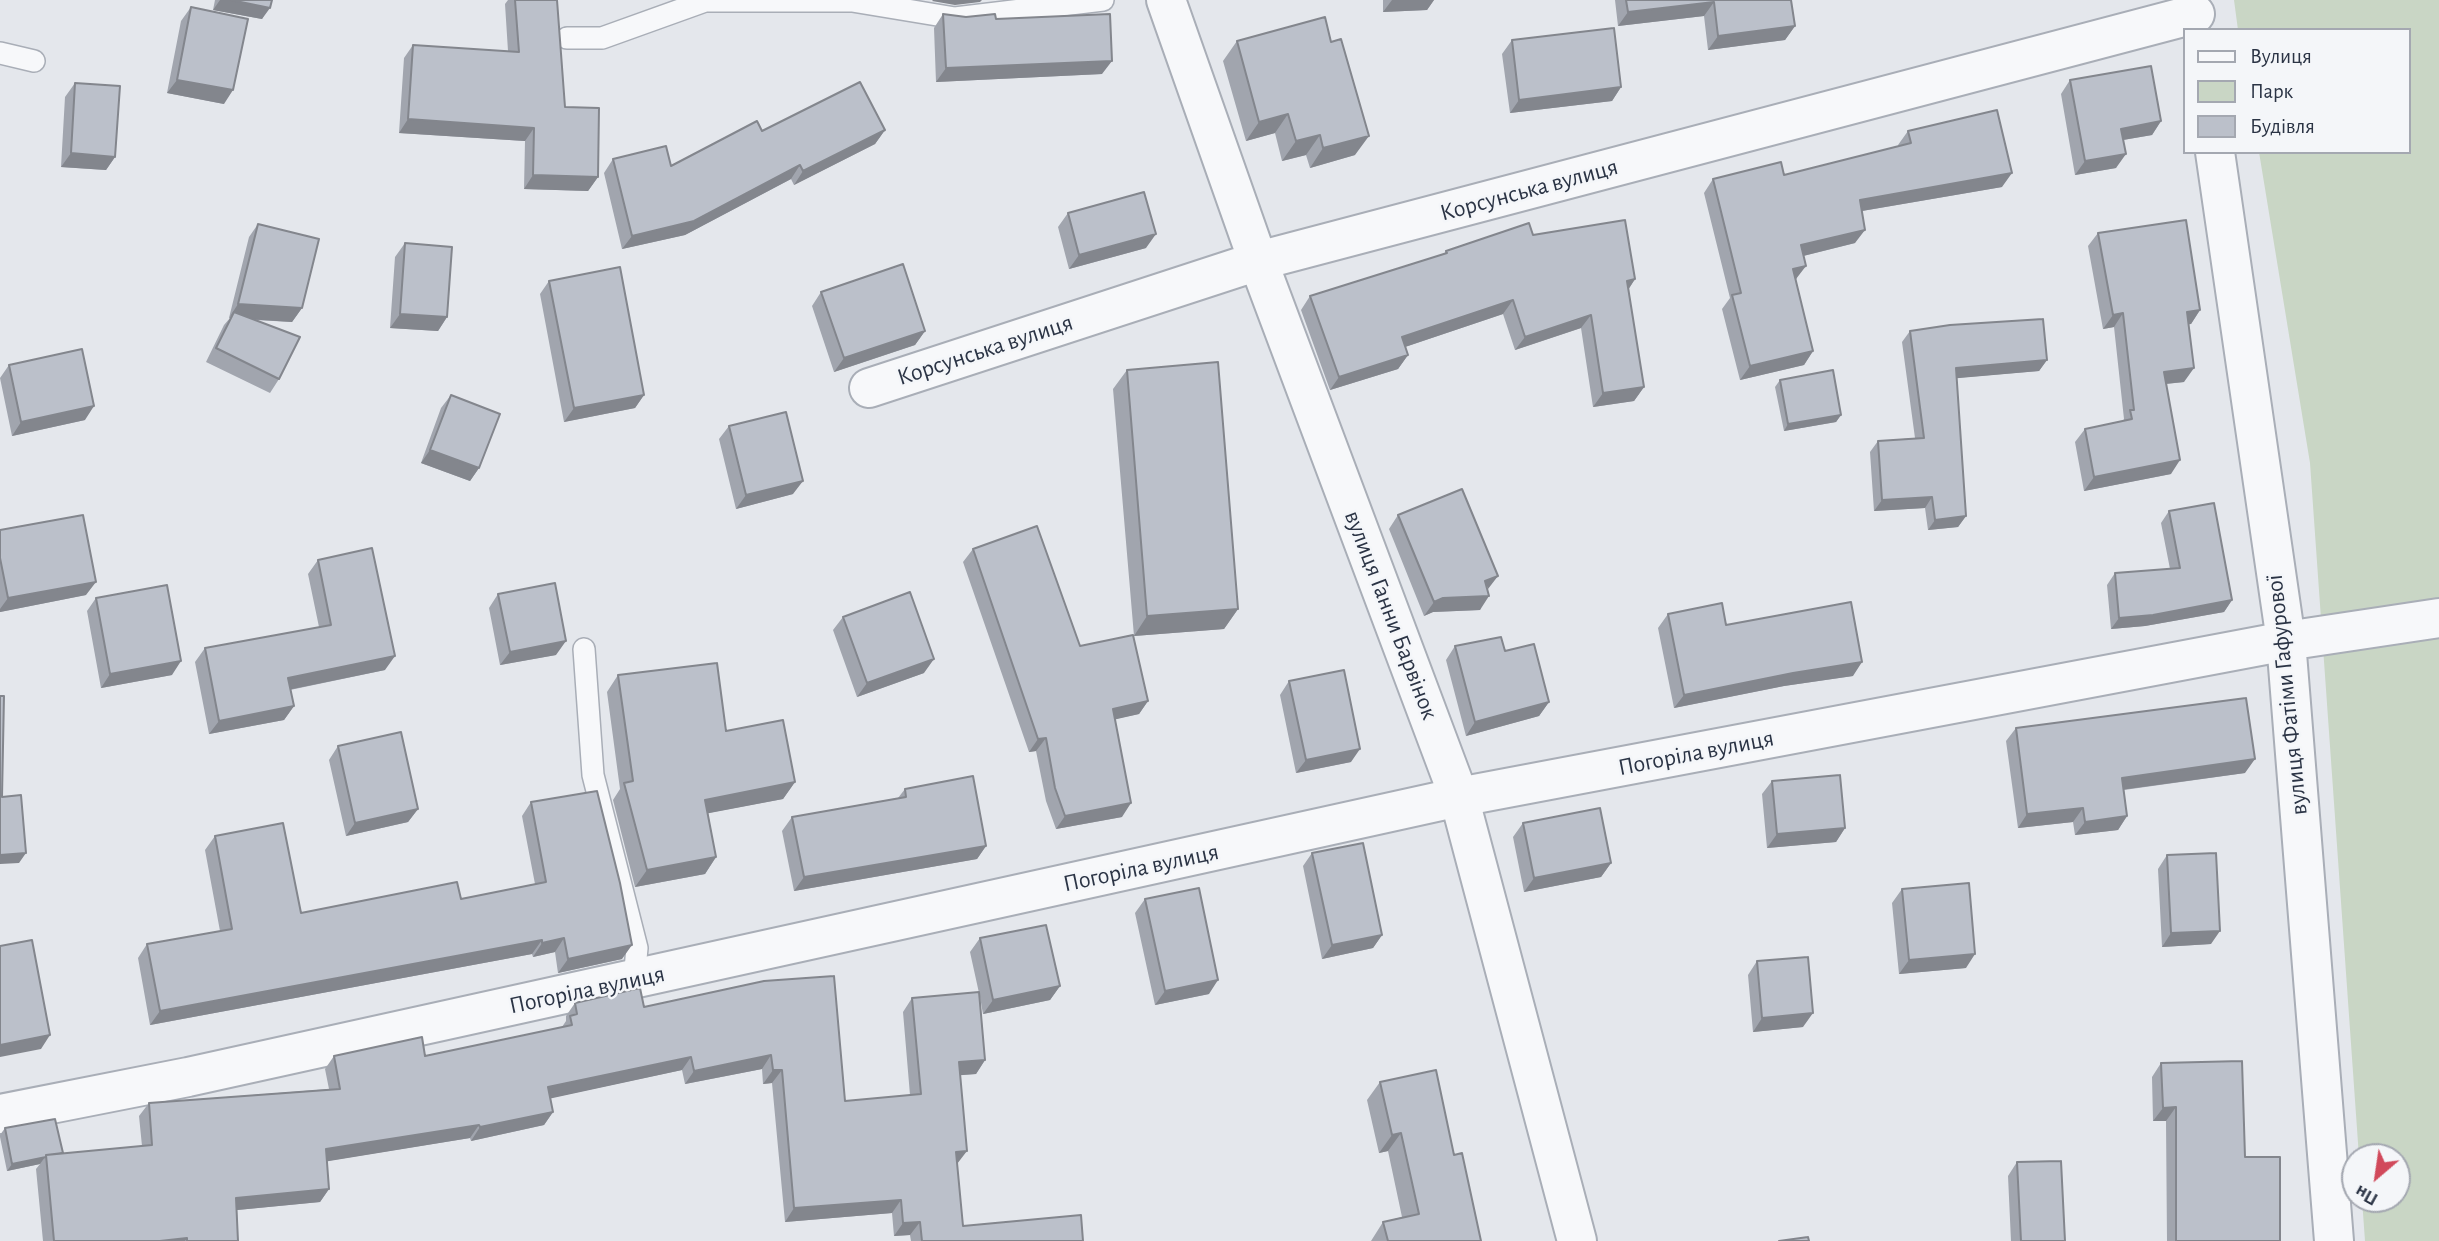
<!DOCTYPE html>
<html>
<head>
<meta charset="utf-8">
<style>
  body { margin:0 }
  #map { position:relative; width:2439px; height:1241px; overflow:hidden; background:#e4e7ec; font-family:"Alegreya Sans",sans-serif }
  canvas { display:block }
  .legend { position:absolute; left:2183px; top:28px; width:228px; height:126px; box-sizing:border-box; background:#f4f6f9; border:2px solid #a4a8b1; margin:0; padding:9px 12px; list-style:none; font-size:21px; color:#2b3445 }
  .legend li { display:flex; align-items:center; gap:14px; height:35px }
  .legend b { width:35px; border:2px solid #a4a8b1 }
  .north { position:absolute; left:2341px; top:1143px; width:70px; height:70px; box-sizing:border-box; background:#f4f6f9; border:2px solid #a4a8b1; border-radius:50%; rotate:209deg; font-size:19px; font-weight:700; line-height:28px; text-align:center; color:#2b3445 }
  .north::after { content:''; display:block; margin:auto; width:24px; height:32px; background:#d1495b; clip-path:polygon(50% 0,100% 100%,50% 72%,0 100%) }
</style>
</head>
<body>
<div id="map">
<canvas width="2439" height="1241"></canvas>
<ul class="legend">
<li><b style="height:9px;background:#f7f8fa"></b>Вулиця</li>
<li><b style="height:19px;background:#c9d6c5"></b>Парк</li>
<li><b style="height:19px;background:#bbc0ca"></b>Будівля</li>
</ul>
<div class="north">Пн</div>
</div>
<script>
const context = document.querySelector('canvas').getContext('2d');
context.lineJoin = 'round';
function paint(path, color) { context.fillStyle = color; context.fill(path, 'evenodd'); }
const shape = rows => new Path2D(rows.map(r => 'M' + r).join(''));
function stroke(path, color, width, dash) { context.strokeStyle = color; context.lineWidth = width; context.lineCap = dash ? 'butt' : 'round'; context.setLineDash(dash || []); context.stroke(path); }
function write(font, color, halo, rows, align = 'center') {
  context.font = font + ' "Alegreya Sans",sans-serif'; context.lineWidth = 5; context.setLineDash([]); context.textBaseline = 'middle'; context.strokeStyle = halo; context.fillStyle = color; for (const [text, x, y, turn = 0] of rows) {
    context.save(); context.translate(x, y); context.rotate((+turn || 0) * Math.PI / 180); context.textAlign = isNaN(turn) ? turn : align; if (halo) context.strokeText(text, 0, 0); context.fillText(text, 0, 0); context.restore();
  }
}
paint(shape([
  [2234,0,2439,0,2439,1241,2365,1241,2362,1199,2397,1199,2397,1157,2359,1157,2310,463,2259,152,2409,152,2409,30,2238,30]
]), '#c9d6c5');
const lane = shape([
  [567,38,602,38,705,1,852,1,955,18,1103,0],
  [0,53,34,61],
  [584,649,593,775,637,948,634,980]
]);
const street = shape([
  [1166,0,1258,261,1459,797,1577,1241],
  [2215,152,2286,641,2334,1241],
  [869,388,1258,261,2195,14],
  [0,1114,188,1077,1459,797,2286,641,2439,618]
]);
stroke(lane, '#a9aeb7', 24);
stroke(street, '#a9aeb7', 42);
stroke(lane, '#f7f8fa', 21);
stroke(street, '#f7f8fa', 38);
paint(shape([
  [215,0,272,0,262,19,213,10],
  [508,0,557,0,565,107,598,177,588,191,524,189,525,141,399,133,404,58,413,45,508,51,505,4],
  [1383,0,1434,0,1427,10,1383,12],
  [1615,0,1791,0,1795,26,1785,40,1708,50,1704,16,1618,26],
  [191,7,224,104,167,93,181,21],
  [943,14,966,17,996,19,1102,74,936,82,934,28],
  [1512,40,1621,87,1612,101,1510,113,1502,54],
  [1237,41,1355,155,1310,168,1306,155,1282,161,1275,133,1246,141,1223,61],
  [2070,80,2161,121,2152,135,2123,140,2116,168,2075,175,2061,94],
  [75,83,115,157,106,170,61,167,65,97],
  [885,130,875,144,794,185,791,179,685,235,622,249,604,173,613,159,671,166,762,131],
  [1908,131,2002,187,1862,211,1855,243,1803,256,1796,280,1813,351,1804,365,1740,380,1722,309,1730,298,1704,193,1713,179,1784,175,1899,146,1898,145],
  [1068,213,1146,248,1069,269,1058,227],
  [258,224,302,308,292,322,255,320,279,379,270,393,206,362,224,325,230,318,229,318,249,237],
  [2098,233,2200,310,2191,324,2189,324,2184,382,2166,384,2171,474,2084,491,2075,442,2085,429,2123,421,2124,419,2114,327,2103,329,2088,246],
  [1533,235,1635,279,1628,290,1644,387,1634,401,1593,407,1581,328,1515,350,1503,314,1405,347,1408,355,1398,369,1330,390,1301,310,1310,296,1444,254,1446,251],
  [405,243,447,317,438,331,390,328,395,257],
  [549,281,644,395,635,408,564,422,540,294],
  [821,292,925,331,915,345,834,372,812,306],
  [1910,331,2047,360,2039,371,1956,378,1966,516,1958,527,1928,530,1925,508,1874,511,1870,452,1878,441,1915,438,1902,342],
  [9,365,85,420,12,436,0,378],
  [1127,370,1238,609,1224,629,1134,636,1113,389],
  [1780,380,1841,415,1836,422,1784,431,1775,387],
  [451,395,479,468,470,481,421,463,441,408],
  [729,426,793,494,736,509,719,439],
  [2169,511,2232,600,2224,612,2145,626,2111,629,2107,585,2115,573,2170,569,2161,523],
  [1398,515,1488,589,1480,610,1433,612,1424,616,1389,529],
  [0,530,86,595,0,612],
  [973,549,1080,646,1148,701,1139,714,1115,719,1122,817,1056,829,1046,801,1036,751,1029,752,963,562],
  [318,560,385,670,290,690,294,706,284,720,209,734,195,662,205,648,319,627,308,574],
  [498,594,556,655,500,665,489,608],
  [96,598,172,675,101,688,87,611],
  [1668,614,1853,676,1784,686,1674,708,1658,628],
  [843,617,924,673,857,697,833,630],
  [1455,646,1505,651,1549,702,1539,716,1466,736,1446,660],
  [618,675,726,731,795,782,783,799,708,813,716,857,705,874,635,887,613,800,620,789,607,692],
  [1289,681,1351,762,1296,773,1280,695],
  [2016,728,2245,773,2124,790,2127,816,2118,830,2075,835,2073,822,2018,828,2006,741],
  [338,746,418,809,408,822,346,836,329,760],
  [1772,781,1845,828,1836,842,1767,848,1762,794],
  [905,789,986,846,977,859,794,891,782,831,792,817,898,798],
  [531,802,622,959,558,973,555,952,533,957,532,954,150,1025,138,958,147,944,220,931,205,850,215,836,301,913,461,899,535,884,522,816],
  [1523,823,1611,863,1601,877,1524,892,1513,837],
  [1312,853,1382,935,1373,948,1322,959,1303,866],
  [2167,855,2211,944,2162,947,2158,869],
  [1902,889,1966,968,1899,974,1892,903],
  [1145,899,1209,994,1155,1005,1135,913],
  [980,938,1060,986,1050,1000,983,1014,980,997,985,1060,976,1074,960,1075,957,1164,963,1226,1083,1241,911,1241,910,1235,894,1236,892,1213,785,1222,772,1083,763,1084,762,1069,685,1084,682,1070,550,1098,553,1112,544,1125,471,1141,470,1138,327,1161,329,1189,320,1202,237,1210,238,1241,43,1241,36,1169,40,1164,7,1171,0,1137,0,1135,5,1128,62,1154,142,1146,139,1116,149,1103,329,1089,325,1069,334,1056,425,1056,562,1027,566,1021,566,1016,575,1003,644,1007,764,981,845,1101,910,1095,903,1012,912,998,979,993,970,952],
  [1757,961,1803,1027,1753,1032,1748,975],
  [2161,1063,2245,1157,2280,1241,2167,1241,2166,1121,2153,1121,2152,1077],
  [1380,1082,1454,1155,1481,1241,1371,1241,1383,1222,1402,1217,1388,1151,1379,1153,1367,1100],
  [2017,1162,2065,1241,2011,1241,2008,1176]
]), '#a1a5ae');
paint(shape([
  [220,0,231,0,270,8,262,19,213,10],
  [933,0,982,0,980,2,955,5,932,1],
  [1392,0,1434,0,1427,10,1383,12],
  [1714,2,1704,16,1618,26,1628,12],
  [1795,26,1785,40,1708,50,1718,36],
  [1112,61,1102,74,936,82,946,68],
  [177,80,233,90,224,104,167,93],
  [1621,87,1612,101,1510,113,1519,100],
  [1288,114,1275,133,1246,141,1259,122],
  [408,119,534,128,525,141,399,133],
  [2161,121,2152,135,2111,142,2121,129],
  [885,130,875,144,794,185,803,171],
  [1320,135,1306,155,1282,161,1296,141],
  [1369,136,1355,155,1310,168,1323,148],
  [71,153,115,157,106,170,61,167],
  [2126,154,2116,168,2075,175,2085,161],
  [800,165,791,179,685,235,622,249,632,236],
  [2012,173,2002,187,1850,213,1860,200],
  [533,175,598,177,588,191,524,189],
  [1865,230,1855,243,1791,259,1801,245],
  [1156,234,1146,248,1069,269,1079,255],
  [1806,266,1796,279,1793,269],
  [1635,279,1626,293,1627,281],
  [1513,300,1503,314,1393,351,1402,337],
  [238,304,302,308,292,322,231,318,234,312,229,318],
  [2200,310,2191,324,2178,326,2187,312],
  [2123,313,2114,327,2103,329,2113,315],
  [400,314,447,317,438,331,390,328],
  [1591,315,1581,328,1515,350,1525,337],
  [925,331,915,345,834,372,844,358],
  [1813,351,1804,365,1740,380,1750,366],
  [1408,355,1398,369,1330,390,1339,377],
  [2047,360,2039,371,1948,379,1956,368],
  [2194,368,2184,382,2154,385,2164,372],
  [1644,387,1634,401,1593,407,1603,393],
  [644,395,635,408,564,422,574,408],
  [94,406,85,420,12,436,21,422],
  [1841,415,1836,422,1784,431,1788,424],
  [430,450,479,468,470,481,421,463],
  [2180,460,2171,474,2084,491,2094,477],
  [803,481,793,494,736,509,746,495],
  [1932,497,1925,508,1874,511,1882,500],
  [1966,516,1958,527,1928,530,1935,520],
  [1498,576,1488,589,1485,581],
  [96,582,86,595,0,612,0,609,8,598],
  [1489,596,1480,610,1433,612,1424,616,1434,602,1443,598],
  [2232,600,2224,612,2145,626,2111,629,2119,618],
  [1238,609,1224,629,1134,636,1147,616],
  [566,641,556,655,500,665,510,652],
  [395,656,385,670,278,692,288,678],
  [934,659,924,673,857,697,867,683],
  [181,661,172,675,101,688,110,674],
  [1862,662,1853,676,1784,686,1674,708,1684,695,1793,673],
  [1148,701,1139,714,1104,722,1113,709],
  [1549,702,1539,716,1466,736,1475,722],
  [294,706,284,720,209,734,219,721],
  [1046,738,1036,751,1029,752,1038,739],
  [1360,749,1351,762,1296,773,1306,760],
  [2255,759,2245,773,2113,791,2122,778],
  [795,782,783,799,694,816,705,800],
  [1131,803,1122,817,1056,829,1065,816],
  [2083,808,2073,822,2018,828,2027,814],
  [418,809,408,822,346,836,355,823],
  [2127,816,2118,830,2075,835,2085,822],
  [1845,828,1836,842,1767,848,1777,834],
  [986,846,977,859,794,891,804,877],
  [26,853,19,863,0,864,0,855],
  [716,857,705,874,635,887,647,870],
  [1611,863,1601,877,1524,892,1534,878],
  [2220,931,2211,944,2162,947,2171,933],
  [1382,935,1373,948,1322,959,1332,945],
  [564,938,555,952,533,957,542,943],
  [542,940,532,954,150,1025,160,1011],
  [632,945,622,959,558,973,568,959],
  [1975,954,1966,968,1899,974,1909,960],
  [1218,980,1209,994,1155,1005,1165,991],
  [1060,986,1050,1000,983,1014,993,1000],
  [1813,1013,1803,1027,1753,1032,1762,1018],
  [50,1035,41,1049,0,1057,0,1045],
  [771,1055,762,1069,685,1084,694,1071],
  [691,1057,682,1070,539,1101,548,1087],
  [985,1060,976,1074,950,1076,959,1062],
  [773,1070,782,1070,772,1083,763,1084],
  [2176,1107,2166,1121,2153,1121,2163,1108],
  [553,1112,544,1125,471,1141,480,1127],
  [479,1125,470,1138,317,1163,326,1149],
  [1401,1133,1388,1151,1379,1153,1392,1135],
  [967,1151,957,1164,956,1152],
  [45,1157,40,1164,7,1171,12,1164],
  [329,1189,320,1202,227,1211,236,1198],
  [901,1200,892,1213,785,1222,794,1208],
  [920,1222,910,1235,894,1236,903,1223],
  [187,1238,185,1241,160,1241]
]), '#83868d');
const building = shape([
  [231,0,272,0,270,8,231,0],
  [515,0,557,0,565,107,599,108,598,177,533,175,534,128,408,119,413,45,519,52,515,0],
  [1626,0,1791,0,1795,26,1718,36,1714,2,1628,12,1626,0],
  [191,7,248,19,233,90,177,80,191,7],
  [943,14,966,17,995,14,996,19,1110,14,1112,61,946,68,943,14],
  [1325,17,1331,42,1341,39,1369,136,1323,148,1320,135,1296,141,1288,114,1259,122,1237,41,1325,17],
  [1614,28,1621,87,1519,100,1512,40,1614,28],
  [2151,66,2161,121,2121,129,2126,154,2085,161,2070,80,2151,66],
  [860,82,885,130,803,171,800,165,694,221,632,236,613,159,666,146,671,166,757,121,762,131,860,82],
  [75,83,120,86,115,157,71,153,75,83],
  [1997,110,2012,173,1860,200,1865,230,1801,245,1806,266,1793,269,1813,351,1750,366,1732,295,1741,293,1713,179,1781,162,1784,175,1911,143,1908,131,1997,110],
  [1144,192,1156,234,1079,255,1068,213,1144,192],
  [1625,220,1635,279,1627,281,1644,387,1603,393,1591,315,1525,337,1513,300,1402,337,1408,355,1339,377,1310,296,1447,253,1446,251,1529,223,1533,235,1625,220],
  [2186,220,2200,310,2187,312,2194,368,2164,372,2180,460,2094,477,2085,429,2132,419,2130,410,2134,410,2123,313,2113,315,2098,233,2186,220],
  [258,224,319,239,302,308,238,304,258,224],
  [405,243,452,247,447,317,400,314,405,243],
  [903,264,925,331,844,358,821,292,903,264],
  [620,267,644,395,574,408,549,281,620,267],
  [234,312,300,337,279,379,216,348,234,312],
  [2043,319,2047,360,1956,368,1966,516,1935,520,1932,497,1882,500,1878,441,1924,438,1910,331,1950,325,2043,319],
  [82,349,94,406,21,422,9,365,82,349],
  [1218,362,1238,609,1147,616,1127,370,1218,362],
  [1833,370,1841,415,1788,424,1780,380,1833,370],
  [451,395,500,414,479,468,430,450,451,395],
  [786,412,803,481,746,495,729,426,786,412],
  [1462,489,1498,576,1485,581,1489,596,1443,598,1434,602,1398,515,1462,489],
  [2214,503,2232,600,2153,615,2119,618,2115,573,2180,568,2169,511,2214,503],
  [83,515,96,582,8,598,0,558,0,530,83,515],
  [1037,526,1080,646,1133,635,1148,701,1113,709,1131,803,1065,816,1055,788,1046,738,1038,739,973,549,1037,526],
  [372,548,395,656,288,678,294,706,219,721,205,648,331,625,318,560,372,548],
  [555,583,566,641,510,652,498,594,555,583],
  [167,585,181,661,110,674,96,598,167,585],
  [910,592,934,659,867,683,843,617,910,592],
  [1851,602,1862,662,1793,673,1684,695,1668,614,1722,603,1726,625,1851,602],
  [1501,637,1505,651,1534,644,1549,702,1475,722,1455,646,1501,637],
  [717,663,726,731,783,720,795,782,705,800,716,857,647,870,624,783,633,781,618,675,717,663],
  [1344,670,1360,749,1306,760,1289,681,1344,670],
  [0,696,4,696,2,797,21,795,26,853,0,855,0,696],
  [2246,698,2255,759,2122,778,2127,816,2085,822,2083,808,2027,814,2016,728,2246,698],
  [401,732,418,809,355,823,338,746,401,732],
  [1840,775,1845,828,1777,834,1772,781,1840,775],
  [973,776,986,846,804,877,792,817,906,797,905,789,973,776],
  [597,791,620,883,632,945,568,959,564,938,542,943,542,940,160,1011,147,944,232,929,215,836,283,823,301,913,457,882,461,899,546,882,531,802,597,791],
  [1600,808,1611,863,1534,878,1523,823,1600,808],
  [1363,843,1382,935,1332,945,1312,853,1363,843],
  [2216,853,2220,931,2171,933,2167,855,2216,853],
  [1969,883,1975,954,1909,960,1902,889,1969,883],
  [1199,888,1218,980,1165,991,1145,899,1199,888],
  [1046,925,1060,986,993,1000,980,938,1046,925],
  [32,940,50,1035,0,1045,0,946,32,940],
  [1808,957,1813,1013,1762,1018,1757,961,1808,957],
  [834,976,845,1101,921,1094,912,998,979,992,985,1060,959,1062,967,1151,956,1152,963,1226,1081,1215,1083,1241,922,1241,920,1222,903,1223,901,1200,794,1208,782,1070,773,1070,771,1055,694,1071,691,1057,548,1087,553,1112,480,1127,479,1125,326,1149,329,1189,236,1198,238,1241,187,1241,187,1238,160,1241,54,1241,46,1155,152,1145,149,1103,340,1089,334,1056,422,1037,425,1056,572,1025,570,1016,577,1014,575,1003,640,988,644,1007,764,981,834,976],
  [2242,1061,2245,1157,2280,1157,2280,1241,2176,1241,2176,1107,2163,1108,2161,1063,2242,1061],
  [1436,1070,1454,1155,1462,1153,1481,1241,1388,1241,1383,1222,1419,1214,1401,1133,1392,1135,1380,1082,1436,1070],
  [55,1119,63,1153,46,1155,46,1157,12,1164,5,1128,55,1119],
  [2061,1161,2065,1241,2021,1241,2017,1162,2061,1161],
  [1808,1237,1809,1241,1779,1241,1808,1237]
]);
paint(building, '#bbc0ca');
stroke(building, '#83868d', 2);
write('24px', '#2b3445', '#f4f6f9', [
  ["Корсунська вулиця",1529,190,-15],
  ["Корсунська вулиця",985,350,-18],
  ["вулиця Ганни Барвінок",1391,615,69],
  ["вулиця Фатіми Гафурової",2287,695,-96],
  ["Погоріла вулиця",1696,753,-11],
  ["Погоріла вулиця",1141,868,-12],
  ["Погоріла вулиця",587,990,-12]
]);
</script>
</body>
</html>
